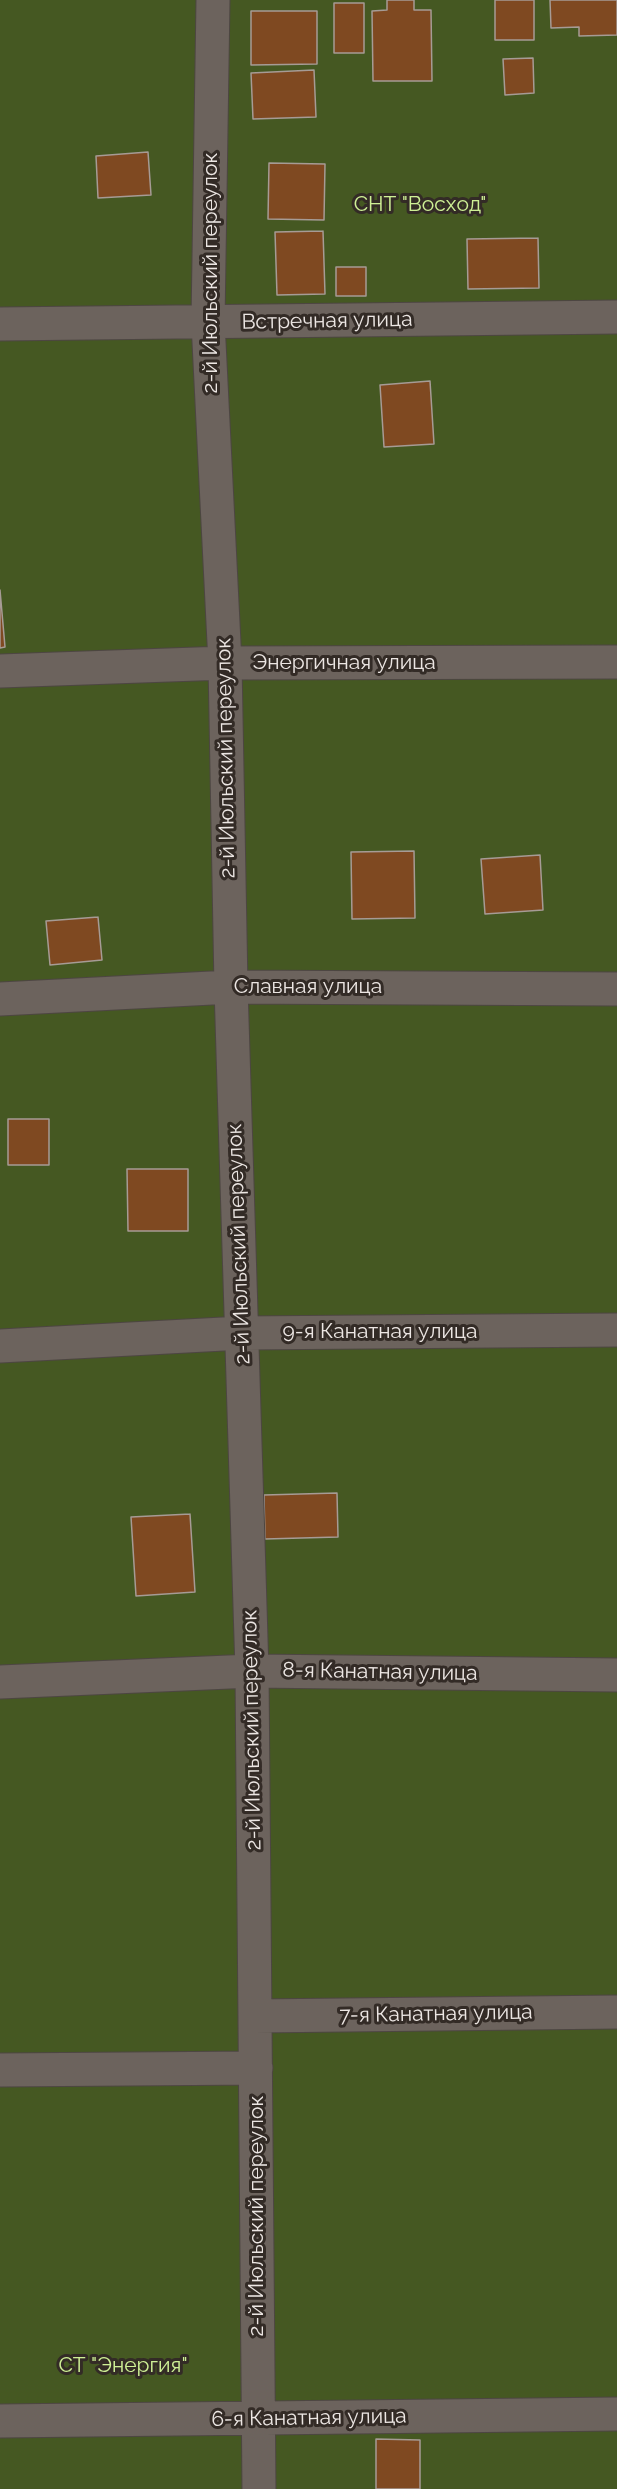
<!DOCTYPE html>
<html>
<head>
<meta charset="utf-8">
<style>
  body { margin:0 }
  canvas { display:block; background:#332b26 }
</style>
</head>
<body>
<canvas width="617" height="2489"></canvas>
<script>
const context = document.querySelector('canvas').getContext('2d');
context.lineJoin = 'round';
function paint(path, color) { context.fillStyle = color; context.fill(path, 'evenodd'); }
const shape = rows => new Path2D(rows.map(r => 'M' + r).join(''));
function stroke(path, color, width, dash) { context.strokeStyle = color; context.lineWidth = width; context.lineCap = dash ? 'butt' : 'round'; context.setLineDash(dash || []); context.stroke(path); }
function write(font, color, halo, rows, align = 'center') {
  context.font = font + ' Raleway,sans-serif'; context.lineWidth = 6; context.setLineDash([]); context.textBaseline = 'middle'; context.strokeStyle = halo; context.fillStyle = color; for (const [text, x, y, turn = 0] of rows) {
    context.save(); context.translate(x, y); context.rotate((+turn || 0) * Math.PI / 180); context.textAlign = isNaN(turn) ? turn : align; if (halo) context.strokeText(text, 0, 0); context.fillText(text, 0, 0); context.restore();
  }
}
paint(shape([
  [0,0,617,0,617,2489,0,2489]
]), '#455822');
const building = shape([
  [387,0,414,0,414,10,431,10,432,81,373,81,372,11,387,10,387,0],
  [495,0,534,0,534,40,495,40,495,0],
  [550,0,617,0,617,35,579,36,579,27,551,28,550,0],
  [334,3,364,3,364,53,334,53,334,3],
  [251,11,317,11,317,64,251,65,251,11],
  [533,58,534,93,505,95,503,59,533,58],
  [314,70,316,117,253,119,251,73,314,70],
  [148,152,151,195,98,198,96,156,148,152],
  [269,163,325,164,324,220,268,219,269,163],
  [323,231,325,294,277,295,275,232,323,231],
  [538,238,539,288,468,289,467,239,538,238],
  [336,267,366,267,366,296,336,296,336,267],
  [430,381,434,444,384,447,380,385,430,381],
  [0,590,5,647,0,648,0,590],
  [414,851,415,918,352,919,351,852,414,851],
  [540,855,543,910,485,914,481,859,540,855],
  [98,917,102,960,50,965,46,921,98,917],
  [8,1119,49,1119,49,1165,8,1165,8,1119],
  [127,1169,188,1169,188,1231,128,1231,127,1169],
  [337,1493,338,1537,265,1539,264,1495,337,1493],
  [190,1514,195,1592,136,1596,131,1517,190,1514],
  [376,2439,420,2440,420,2489,376,2489,376,2439]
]);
paint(building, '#7f4921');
stroke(building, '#a69b95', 1.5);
const minor = shape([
  [213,0,208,322,225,663,231,987,252,1671,259,2489],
  [0,324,617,317],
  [0,671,225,663,617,662],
  [0,999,231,987,617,989],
  [0,1346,242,1333,617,1330],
  [0,1682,252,1671,617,1675],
  [255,2016,617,2012],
  [0,2070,256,2068],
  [0,2421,617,2414]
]);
stroke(minor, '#4d4642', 35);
stroke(minor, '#6c635d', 33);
write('21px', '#cef095', '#332b26', [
  ["СНТ \"Восход\"",420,205],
  ["СТ \"Энергия\"",123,2366]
]);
write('21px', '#ece6e3', '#332b26', [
  ["2-й Июльский переулок",211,273,-90],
  ["Встречная улица",327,321,-1],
  ["Энергичная улица",344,663],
  ["2-й Июльский переулок",226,758,-91],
  ["Славная улица",308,987],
  ["2-й Июльский переулок",239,1244,-92],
  ["9-я Канатная улица",380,1332],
  ["8-я Канатная улица",380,1672,1],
  ["2-й Июльский переулок",252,1730,-91],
  ["7-я Канатная улица",436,2014,-1],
  ["2-й Июльский переулок",257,2216,-90],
  ["6-я Канатная улица",309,2418,-1]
]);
</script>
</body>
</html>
